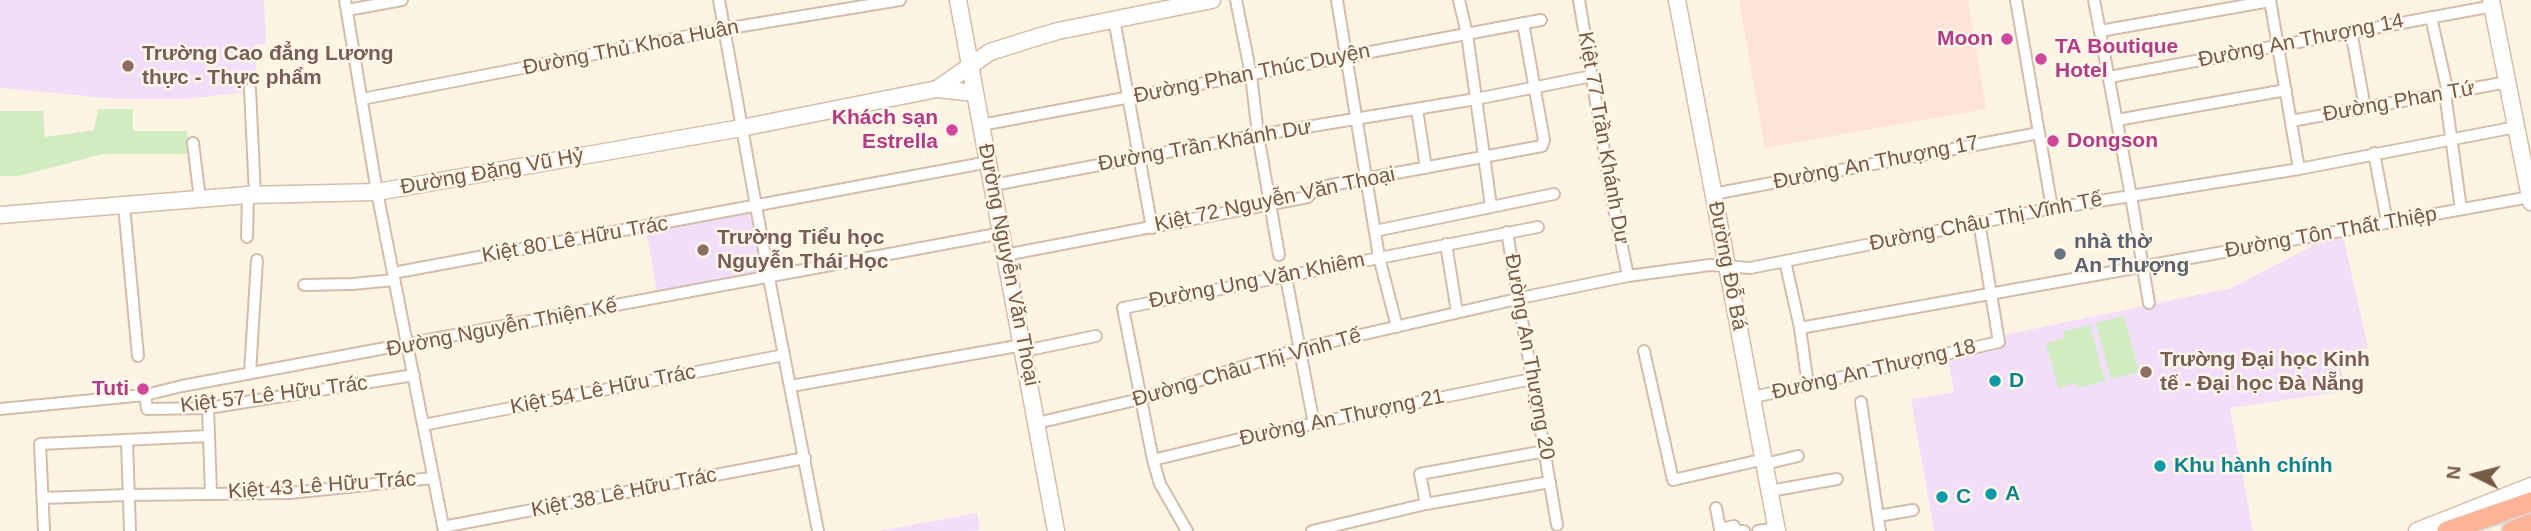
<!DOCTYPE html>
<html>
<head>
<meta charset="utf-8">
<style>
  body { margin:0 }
  #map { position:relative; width:2531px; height:531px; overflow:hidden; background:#fef4e3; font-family:Helvetica,sans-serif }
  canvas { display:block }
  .north { position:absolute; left:2440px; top:440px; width:70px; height:70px; -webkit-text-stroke:5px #fff7ea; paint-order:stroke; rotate:276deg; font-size:19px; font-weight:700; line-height:28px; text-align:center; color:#775947 }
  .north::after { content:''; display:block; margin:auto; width:24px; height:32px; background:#775947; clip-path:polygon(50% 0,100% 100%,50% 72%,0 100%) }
</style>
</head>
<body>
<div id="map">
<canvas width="2531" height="531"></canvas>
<div class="north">N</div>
</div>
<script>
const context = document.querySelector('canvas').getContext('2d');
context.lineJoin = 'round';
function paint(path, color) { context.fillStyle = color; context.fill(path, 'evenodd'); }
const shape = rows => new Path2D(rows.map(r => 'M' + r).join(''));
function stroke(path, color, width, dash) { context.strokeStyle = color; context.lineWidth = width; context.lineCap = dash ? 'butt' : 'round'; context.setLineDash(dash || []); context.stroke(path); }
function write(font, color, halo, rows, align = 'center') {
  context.font = font + ' Helvetica,sans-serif'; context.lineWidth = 5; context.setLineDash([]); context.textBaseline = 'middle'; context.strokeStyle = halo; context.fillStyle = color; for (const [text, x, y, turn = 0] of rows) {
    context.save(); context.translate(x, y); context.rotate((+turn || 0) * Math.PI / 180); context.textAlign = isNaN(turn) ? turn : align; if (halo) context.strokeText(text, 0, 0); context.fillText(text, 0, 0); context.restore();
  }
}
paint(shape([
  [1739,0,1968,0,1986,109,1765,148]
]), '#ffe3d6');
paint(shape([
  [0,0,264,0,266,44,255,45,257,91,186,99,118,99,0,88],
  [750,212,761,271,657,292,646,230],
  [2343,235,2368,348,2337,353,2346,391,2230,408,2253,531,1934,531,1911,399,1954,392,1946,347,2231,288,2311,247,2315,239],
  [977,513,980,529,975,531,878,531]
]), '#f1dffa');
paint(shape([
  [98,109,133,109,133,131,187,131,189,154,103,154,19,176,0,176,0,111,43,111,45,137,94,130],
  [2124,316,2139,372,2111,379,2096,323],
  [2090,325,2105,381,2078,388,2076,383,2058,388,2046,343,2064,338,2063,332]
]), '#d1ecc0');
const street = shape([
  [345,0,377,192,444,531],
  [719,0,769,278,818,531],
  [1236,0,1251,75,1258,135,1279,255],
  [1337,0,1379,257,1397,327],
  [1459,0,1467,34,1491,206],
  [1579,0,1612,198,1628,276],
  [2016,0,2052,208],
  [2094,0,2131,196,2149,303],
  [2270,0,2299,169],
  [347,10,402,0],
  [2431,17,2448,93],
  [1114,19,1152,228],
  [2100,31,2270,1],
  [2351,31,2365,108],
  [2109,77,2493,6],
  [250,89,255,195],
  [2445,93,2461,209],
  [362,99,724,29,900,0],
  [1417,109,1426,168],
  [2117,120,2286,90],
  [2291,121,2508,82],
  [981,125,1541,20],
  [193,143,200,199],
  [2374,153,2387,222],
  [993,185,1258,135,1476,99,1592,76],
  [1713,194,2039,133],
  [124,206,138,356],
  [1375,231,1554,194],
  [1507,232,1557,525],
  [247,237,248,195],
  [1446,244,1457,312],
  [1005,255,1308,197,1315,188,1542,146,1544,140,1523,23],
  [1785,261,1800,328,1808,385],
  [393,273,989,162],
  [1286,277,1314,424],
  [304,285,352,284,394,280],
  [1800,328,2530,197],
  [1024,351,1096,336],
  [1644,351,1673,480,1765,459],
  [250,373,257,260],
  [791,386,1023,345],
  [145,395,147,409,208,408,414,375],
  [1754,397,1999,342,1979,222],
  [1861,402,1880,531],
  [208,408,211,494],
  [0,409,145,395,182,386,1002,233],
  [1037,423,1140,399,1299,349,1530,296,1628,276,1710,265,1750,268,2043,210,2299,169,2516,127],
  [423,425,784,355],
  [127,441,130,531],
  [1153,460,1248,437,1532,379],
  [1765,464,1798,456],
  [1770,491,1837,479],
  [43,498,127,495,290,493,433,478],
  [1426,504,1420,474,1545,451],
  [1716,508,1720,529,1734,526,1735,531,1744,531],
  [1878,516,1913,510],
  [443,527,805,458],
  [44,531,40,444,208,436],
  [1187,531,1160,484,1153,460,1123,308,1538,227],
  [1312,531,1426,504,1550,482],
  [1758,531,1777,528]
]);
const secondary = shape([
  [958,0,1056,531],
  [1677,0,1777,531],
  [2491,0,2531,202],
  [937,89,975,93],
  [0,215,248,195,377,192,741,128,937,89,990,52,1031,39,1058,31,1212,0],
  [2417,531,2531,486]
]);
const highway = shape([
  [2447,531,2531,502],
  [2512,531,2531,524]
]);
stroke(street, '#d2bdab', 14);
stroke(secondary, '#d5bda8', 19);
stroke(highway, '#ded7d3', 23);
stroke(street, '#fff', 10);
stroke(secondary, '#fff', 16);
stroke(highway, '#fcb396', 19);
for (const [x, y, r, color] of [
  [2007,39,7,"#d1479c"],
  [2041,59,7,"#d1479c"],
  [128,66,7,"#8d6e63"],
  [952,130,7,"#d1479c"],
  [2053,141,7,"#d1479c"],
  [703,250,7,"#8d6e63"],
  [2060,254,7,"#6b7280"],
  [2146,372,7,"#8d6e63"],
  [1995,381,7,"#0f9aa8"],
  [143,389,7,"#d1479c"],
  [2160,466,7,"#0f9aa8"],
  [1991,494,7,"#0f9aa8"],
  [1942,497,7,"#0f9aa8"]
]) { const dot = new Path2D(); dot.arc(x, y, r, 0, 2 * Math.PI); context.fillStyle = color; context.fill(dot); stroke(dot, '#fff7ea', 2.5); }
write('bold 21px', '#b23c85', '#fff7ea', [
  ["Moon",1993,39],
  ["TA Boutique",2055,47,"left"],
  ["Hotel",2055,71,"left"],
  ["Khách sạn",938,118],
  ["Estrella",938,142],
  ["Dongson",2067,141,"left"],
  ["Tuti",129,389]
], 'right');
write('21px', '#775947', '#fff7ea', [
  ["Đường An Thượng 14",2301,41,-11],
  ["Đường Thủ Khoa Huân",631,48,-11],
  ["Đường Phan Thúc Duyện",1252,74,-11],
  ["Đường Phan Tứ",2399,102,-10],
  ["Kiệt 77 Trần Khánh Dư",1603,138,80],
  ["Đường Trần Khánh Dư",1205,146,-10],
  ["Đường An Thượng 17",1876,163,-11],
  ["Đường Đặng Vũ Hỷ",492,172,-10],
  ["Kiệt 72 Nguyễn Văn Thoại",1275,200,-12],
  ["Đường Châu Thị Vĩnh Tế",1986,222,-11],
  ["Đường Tôn Thất Thiệp",2331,233,-10],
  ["Kiệt 80 Lê Hữu Trác",575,240,-10],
  ["Đường Nguyễn Văn Thoại",1008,265,79],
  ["Đường Đỗ Bá",1727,266,79],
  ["Đường Ung Văn Khiêm",1257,281,-11],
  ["Đường Nguyễn Thiện Kế",502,328,-11],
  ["Đường An Thượng 20",1529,357,80],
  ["Đường Châu Thị Vĩnh Tế",1247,368,-16],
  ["Đường An Thượng 18",1874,370,-13],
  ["Kiệt 54 Lê Hữu Trác",603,390,-11],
  ["Kiệt 57 Lê Hữu Trác",274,395,-7],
  ["Đường An Thượng 21",1342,418,-12],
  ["Kiệt 43 Lê Hữu Trác",322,486,-4],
  ["Kiệt 38 Lê Hữu Trác",624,493,-11]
]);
write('bold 21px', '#785e54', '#fff7ea', [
  ["Trường Cao đẳng Lương",142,54],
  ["thực - Thực phẩm",142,78],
  ["Trường Tiểu học",717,238],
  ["Nguyễn Thái Học",717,262],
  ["Trường Đại học Kinh",2160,360],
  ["tế - Đại học Đà Nẵng",2160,384]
], 'left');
write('bold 21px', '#5b616d', '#fff7ea', [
  ["nhà thờ",2074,242],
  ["An Thượng",2074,266]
], 'left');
write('bold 21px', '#0d838f', '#fff7ea', [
  ["D",2009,381],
  ["Khu hành chính",2174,466],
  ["A",2005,494],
  ["C",1956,497]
], 'left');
</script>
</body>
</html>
